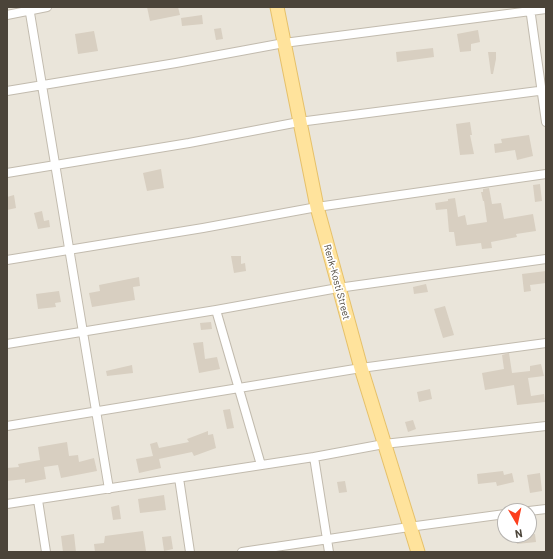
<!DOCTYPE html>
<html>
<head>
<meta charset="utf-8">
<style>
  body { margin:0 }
  #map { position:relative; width:553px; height:559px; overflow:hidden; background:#f6f3ec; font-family:Barlow,sans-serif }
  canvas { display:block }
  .frame { position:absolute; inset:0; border:8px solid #4b4439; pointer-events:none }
  .north { position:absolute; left:497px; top:503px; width:40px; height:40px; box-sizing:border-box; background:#fff; border:1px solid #b7b4b0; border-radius:50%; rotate:171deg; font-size:11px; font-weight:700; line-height:16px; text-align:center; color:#4b4439 }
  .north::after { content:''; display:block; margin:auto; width:14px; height:18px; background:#fc3f1d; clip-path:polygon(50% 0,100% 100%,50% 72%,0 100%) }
</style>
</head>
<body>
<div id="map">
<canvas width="553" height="559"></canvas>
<div class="frame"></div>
<div class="north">N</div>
</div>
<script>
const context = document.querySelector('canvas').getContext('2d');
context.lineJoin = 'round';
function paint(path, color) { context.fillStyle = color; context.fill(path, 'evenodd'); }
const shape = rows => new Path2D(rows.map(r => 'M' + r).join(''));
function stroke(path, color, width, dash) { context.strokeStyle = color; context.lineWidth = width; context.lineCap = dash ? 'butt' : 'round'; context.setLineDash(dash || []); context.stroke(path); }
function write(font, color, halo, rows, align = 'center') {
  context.font = font + ' Barlow,sans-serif'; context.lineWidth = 3.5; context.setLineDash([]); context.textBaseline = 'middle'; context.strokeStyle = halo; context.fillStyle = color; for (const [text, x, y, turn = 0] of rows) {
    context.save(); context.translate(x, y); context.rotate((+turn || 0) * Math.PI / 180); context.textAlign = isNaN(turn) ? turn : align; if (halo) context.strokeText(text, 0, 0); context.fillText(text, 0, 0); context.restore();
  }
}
paint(shape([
  [7,7,546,7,546,552,7,552],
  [505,511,529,511,529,535,505,535]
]), '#eae5da');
paint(shape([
  [147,7,178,7,180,15,150,21],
  [202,15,203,24,182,26,181,18],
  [221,28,223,39,216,40,214,29],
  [478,30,480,42,471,44,471,51,460,52,457,34],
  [94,31,98,51,78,54,75,34],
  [433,48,434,57,397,62,396,52],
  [488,52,496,52,496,59,493,74,491,74],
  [470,122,472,135,470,135,474,154,460,155,456,124],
  [529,135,533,156,517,160,515,150,495,153,494,144,502,143,501,139],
  [161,169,164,188,147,191,143,173],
  [540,184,542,201,535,202,533,185],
  [489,188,492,204,501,203,504,219,533,214,536,231,516,234,517,237,491,242,492,248,482,249,481,243,456,246,454,232,449,232,447,209,436,210,435,203,448,201,448,199,455,198,458,217,465,215,467,225,487,222,484,201,483,201,481,192,483,192,483,189],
  [14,195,16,208,7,210,7,197],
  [42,211,44,221,49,220,50,227,38,229,34,213],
  [231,256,241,256,241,264,245,263,246,271,234,273],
  [546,271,546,283,530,285,531,291,524,292,522,274],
  [139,277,140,286,133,287,135,300,92,307,89,293,100,291,99,285],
  [426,284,428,292,414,294,413,287],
  [59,291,61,302,55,303,56,307,38,309,36,294],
  [445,306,454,335,443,338,434,309],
  [211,322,212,329,201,330,200,323],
  [203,342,205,359,217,357,220,369,199,373,193,343],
  [509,353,512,373,530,371,530,366,541,364,544,376,528,378,531,396,544,394,545,402,517,405,514,385,485,390,482,373,504,369,502,355],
  [132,365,133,373,107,376,106,371],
  [430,389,432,399,419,402,417,392],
  [230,409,234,428,227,429,223,410],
  [413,420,416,429,408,432,405,422],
  [208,431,208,435,213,434,216,448,194,456,192,452,159,459,161,468,139,473,136,459,153,456,150,444,157,442,159,448,189,442,187,439],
  [67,442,69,456,78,455,79,462,94,458,97,471,61,478,58,465,44,467,46,479,25,483,25,479,7,481,7,468,19,467,18,464,40,460,38,447],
  [503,471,504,475,512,473,514,482,497,486,496,482,478,484,477,474],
  [540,473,542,491,530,493,527,475],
  [345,481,347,492,339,493,337,482],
  [164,495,166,510,140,513,138,499],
  [119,505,121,519,113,520,111,507],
  [143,531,146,551,95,552,94,544,104,543,105,536],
  [74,534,76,552,63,552,61,536],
  [535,534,536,542,517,544,516,536],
  [171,536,173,549,164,551,162,537]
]), '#d8cfc1');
const street = shape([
  [29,7,109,489],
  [530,8,546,122],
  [7,15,47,7],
  [7,91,176,63,284,43,546,9],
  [7,173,189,143,299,122,546,90],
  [7,260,203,228,317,207,546,174],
  [216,310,261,465],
  [7,344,216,310,338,288,546,259],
  [7,426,361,368,546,343],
  [179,478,190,552],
  [38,500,46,552],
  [7,504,314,457],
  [529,511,546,509],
  [242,552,409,527,505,514],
  [329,552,314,457,384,444,546,426]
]);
const primary = shape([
  [277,7,317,207,361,368,418,552]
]);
stroke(street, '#c2bbae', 10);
stroke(primary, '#e6c16a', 15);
stroke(street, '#fff', 8);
stroke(primary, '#ffe39c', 13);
write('10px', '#4b4439', '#fff', [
  ["Renk-Kosti Street",337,282,75]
]);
</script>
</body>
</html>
